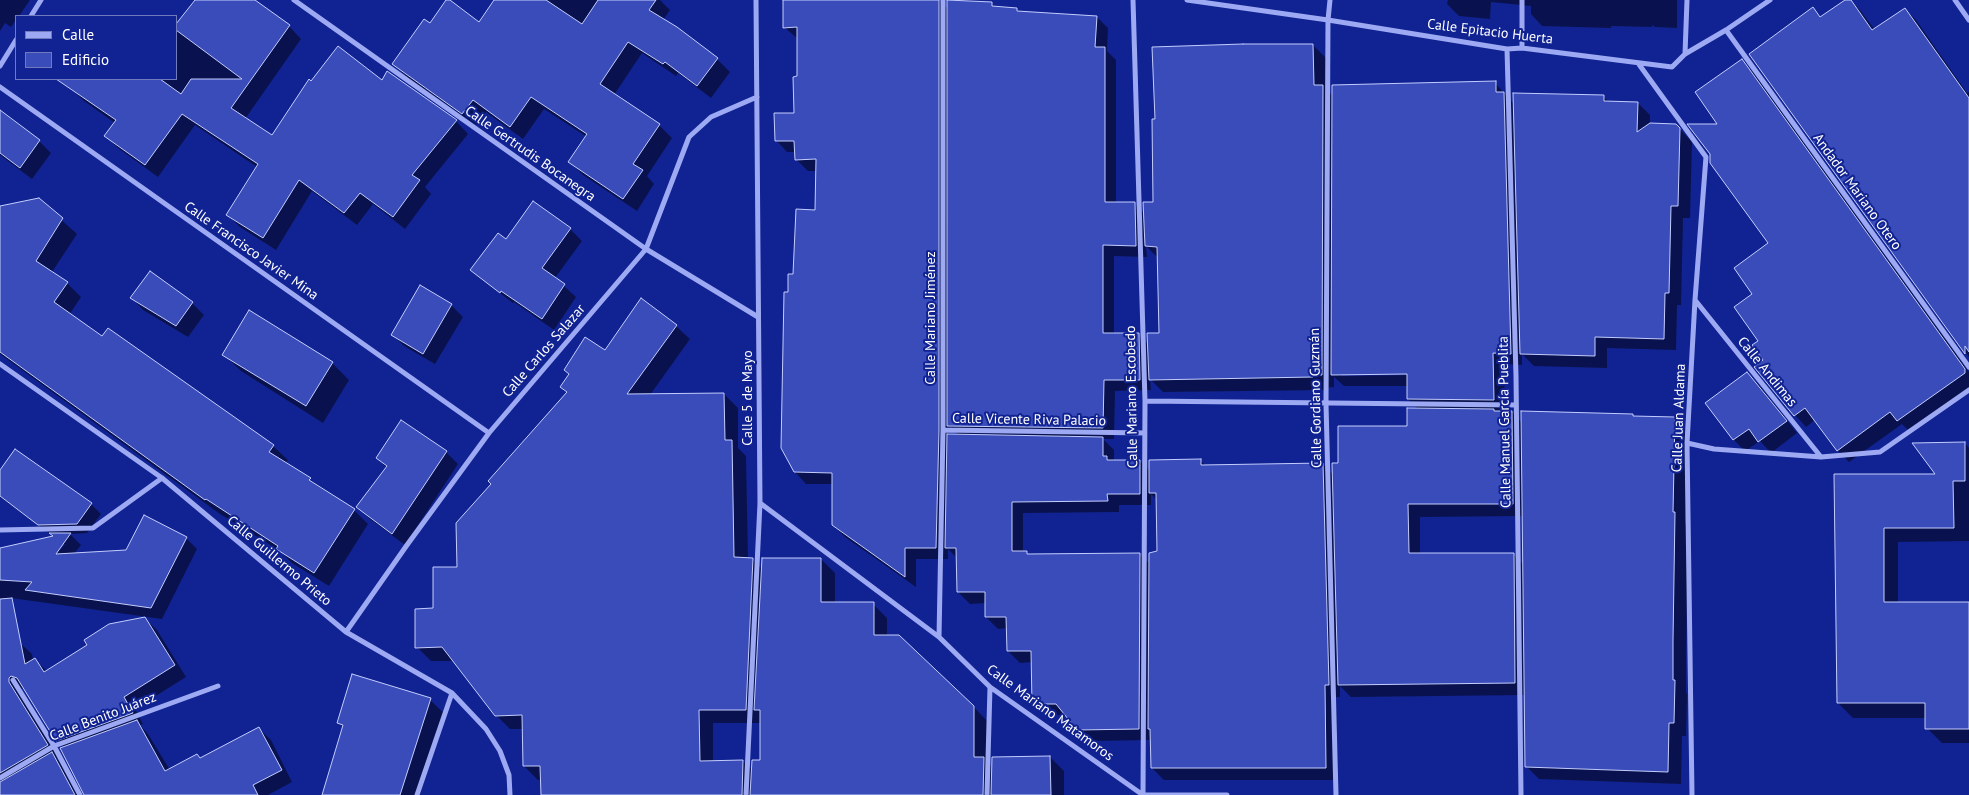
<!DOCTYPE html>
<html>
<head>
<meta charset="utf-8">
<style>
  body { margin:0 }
  #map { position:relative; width:1969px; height:795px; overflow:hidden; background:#112392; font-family:"PT Sans",sans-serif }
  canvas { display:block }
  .legend { position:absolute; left:15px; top:15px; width:162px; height:65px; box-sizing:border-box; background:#112392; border:1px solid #707bbe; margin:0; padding:6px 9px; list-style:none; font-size:15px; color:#fff }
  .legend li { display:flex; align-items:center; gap:10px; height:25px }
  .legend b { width:25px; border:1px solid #707bbe }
</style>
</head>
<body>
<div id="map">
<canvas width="1969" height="795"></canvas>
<ul class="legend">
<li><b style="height:6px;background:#9daaf3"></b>Calle</li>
<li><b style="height:14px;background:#394cba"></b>Edificio</li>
</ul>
</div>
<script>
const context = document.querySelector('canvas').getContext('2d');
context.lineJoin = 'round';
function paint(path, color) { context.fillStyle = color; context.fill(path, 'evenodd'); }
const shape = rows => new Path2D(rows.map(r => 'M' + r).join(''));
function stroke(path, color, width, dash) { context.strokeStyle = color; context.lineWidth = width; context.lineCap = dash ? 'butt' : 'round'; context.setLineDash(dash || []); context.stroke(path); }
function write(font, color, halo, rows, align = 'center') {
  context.font = font + ' "PT Sans",sans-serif'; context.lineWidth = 4; context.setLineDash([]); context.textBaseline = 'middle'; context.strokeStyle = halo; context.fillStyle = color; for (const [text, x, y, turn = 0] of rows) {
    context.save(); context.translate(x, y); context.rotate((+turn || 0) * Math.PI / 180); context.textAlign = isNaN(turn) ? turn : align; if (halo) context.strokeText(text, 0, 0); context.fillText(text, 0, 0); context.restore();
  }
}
paint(shape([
  [0,0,30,0,19,16,16,16,16,20,11,27,5,23,0,31],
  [196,0,252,0,289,26,301,39,245,119,272,137,312,83,382,81,388,73,456,121,468,134,425,187,431,194,405,229,373,204,357,225,312,191,276,250,240,227,228,215,257,167,195,125,158,177,118,148,106,136,115,123,84,101,71,88,78,79,176,79,176,26],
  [523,0,660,0,670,10,663,20,717,59,730,72,711,98,678,73,676,76,642,53,614,95,659,125,672,138,647,176,654,184,637,211,583,175,570,162,587,137,544,109,523,139,486,112,476,125,407,77,394,64,566,86],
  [784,0,939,0,948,9,992,4,996,8,1017,9,1020,12,1097,17,1108,28,1107,51,1116,60,1116,203,1134,203,1145,214,1313,45,1326,58,1326,89,1333,96,1495,83,1514,104,1603,96,1609,102,1638,103,1650,115,1650,124,1676,125,1692,142,1690,218,1683,218,1681,305,1677,305,1676,350,1607,348,1607,368,1534,366,1522,354,1522,365,1504,364,1505,412,1512,412,1522,423,1633,415,1635,417,1674,418,1687,431,1685,523,1688,526,1686,654,1686,693,1687,694,1686,736,1682,736,1681,784,1539,779,1526,766,1525,695,1351,697,1340,686,1340,697,1336,697,1338,780,1164,780,1152,768,1151,740,1090,741,1066,715,1045,715,1033,704,1033,662,1020,663,1008,651,1008,628,998,629,986,617,986,603,970,604,958,592,957,558,948,549,948,559,916,559,916,587,845,537,833,525,833,484,806,484,795,472,790,293,816,211,817,171,808,171,796,159,796,152,787,152,776,140,795,114,798,78,798,39,784,27],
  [1146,246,1158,258,1160,334,1149,345,1138,335,1114,335,1114,256,1147,257],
  [1413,373,1413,375,1342,376,1342,374],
  [1334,377,1344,386,1408,386,1408,399,1419,410,1409,427,1340,464,1333,475,1323,464,1206,466,1200,460,1150,471,1140,461,1114,461,1114,450,1103,439,1114,439,1115,391,1151,390,1150,379,1163,392,1326,390,1325,388,1334,387],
  [950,426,959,436,950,436],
  [1151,494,1157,500,1158,552,1150,564,1139,554,1029,555,1023,552,1023,513,1119,512,1119,505,1151,505],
  [1523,516,1524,565,1513,554,1420,555,1420,517],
  [1448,0,1677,0,1677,28,1655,27,1652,25,1652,27,1611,26,1611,28,1542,26,1531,14,1531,6,1491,2,1490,19,1459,16,1447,4],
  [1847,0,1850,0,1860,10,1875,30,1905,9,1916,20,1967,93,1969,92,1969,357,1750,54,1813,9,1822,18],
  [1741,61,1753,72,1969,372,1969,390,1910,432,1902,424,1849,462,1837,450,1815,420,1806,427,1795,415,1765,361,1759,341,1754,294,1769,244,1720,125],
  [1,112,39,141,51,153,32,179,0,155],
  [38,199,77,234,52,272,67,283,81,297,69,315,273,446,288,460,285,463,354,510,368,524,329,586,292,563,280,551,220,514,0,354,0,208],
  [570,229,582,241,555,278,576,297,554,330,514,302,513,303,484,281,472,270,506,241],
  [150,272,192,303,204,315,188,337,143,310,132,298],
  [451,305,463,317,435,364,404,346,392,334],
  [676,326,690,339,650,395,724,394,738,408,738,448,746,456,748,559,752,559,762,569,821,559,835,573,835,604,873,604,887,618,887,636,973,706,987,721,987,762,993,768,1050,757,1064,771,1064,795,542,795,542,780,538,780,524,766,524,729,510,729,496,715,454,661,431,661,417,647,434,610,458,568,493,484,568,393,561,387,606,352],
  [713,723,761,723,761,761,753,771,743,761,713,762],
  [223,354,332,363,349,380,323,423,241,371],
  [1747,374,1759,385,1797,433,1771,453,1760,441,1745,451,1734,440,1707,403],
  [1965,443,1969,448,1969,541,1898,542,1898,603,1969,603,1969,743,1942,743,1927,728,1927,718,1853,718,1838,703,1836,475,1937,475],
  [15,451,91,504,101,514,87,533,70,534,81,545,74,554,127,551,186,538,197,549,162,619,11,598,0,605,0,550,55,537,0,497,0,472],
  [61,544,65,544,59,551,57,550],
  [446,452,458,464,405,545,370,519,358,507,387,468,377,458],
  [145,619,157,630,186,677,135,709,143,724,140,725,148,734,170,770,200,759,259,729,271,740,292,782,268,795,85,795,65,748,57,740,24,687,22,688,20,695,59,757,56,758,64,765,79,795,0,795,0,647,20,643,32,654,33,660,35,660,47,671],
  [430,700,445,714,420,795,323,795,344,728,339,723]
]), '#0007');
const building = shape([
  [195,0,255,0,290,25,231,108,272,135,309,79,311,81,338,46,382,80,387,71,457,120,412,175,420,180,393,217,360,193,344,213,299,180,263,238,226,215,258,164,182,114,145,165,104,136,116,120,56,79,160,79,181,94,191,79,242,79,176,30,176,24,195,0],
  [446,0,450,0,479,22,494,0,546,0,582,24,598,0,656,0,649,10,677,27,718,58,697,86,665,62,663,64,628,42,600,84,660,124,633,164,643,170,623,199,568,162,587,134,531,97,510,127,473,100,462,114,392,64,424,19,430,23,446,0],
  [783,0,939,0,939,430,936,548,905,548,905,577,832,525,832,473,794,472,781,448,784,292,788,292,788,274,793,274,796,209,815,210,816,159,795,160,794,141,775,141,774,113,794,113,793,77,797,76,797,27,783,28,783,0],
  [947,0,992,2,992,6,1017,8,1017,11,1097,16,1095,47,1105,47,1105,202,1135,202,1136,246,1103,245,1103,333,1139,333,1140,380,1104,380,1103,428,947,426,947,0],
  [1845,0,1851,0,1872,30,1905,8,1969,98,1969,352,1965,346,1965,354,1749,54,1813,7,1820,17,1845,0],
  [1243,44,1313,44,1314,85,1323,85,1322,375,1313,375,1313,377,1149,380,1147,333,1159,333,1157,247,1145,246,1143,202,1153,202,1152,119,1155,119,1152,47,1243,44],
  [1742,59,1965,369,1965,373,1897,421,1890,412,1837,451,1805,408,1794,416,1754,367,1763,360,1752,345,1758,341,1734,307,1752,294,1734,268,1768,243,1710,163,1710,154,1687,124,1717,124,1695,92,1742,59],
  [1496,81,1496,92,1504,92,1511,354,1493,353,1494,400,1407,399,1407,374,1331,375,1332,85,1496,81],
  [1513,93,1604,95,1604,101,1638,102,1637,132,1650,123,1676,124,1680,128,1678,206,1671,206,1669,293,1665,293,1664,339,1595,337,1595,356,1520,354,1513,93],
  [0,110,40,140,20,168,0,153,0,110],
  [39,198,63,218,36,261,68,282,54,302,102,336,108,328,274,445,269,452,311,478,309,480,355,509,314,573,276,549,278,546,206,499,205,500,0,352,0,206,39,198],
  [533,201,571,228,542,268,565,284,542,319,501,291,500,293,470,270,498,233,506,239,533,201],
  [150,271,193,302,176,326,130,298,150,271],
  [420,285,452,304,423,354,391,335,420,285],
  [641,298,677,325,627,394,724,393,725,440,732,440,734,557,753,558,746,710,699,710,700,761,743,760,742,795,541,795,540,766,523,766,522,715,495,716,442,647,415,648,415,609,433,608,433,567,457,567,456,523,491,484,488,481,567,392,560,387,569,374,564,370,585,337,605,350,641,298],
  [249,310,333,362,306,406,222,355,249,310],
  [1747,372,1787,421,1758,442,1749,429,1733,440,1705,403,1747,372],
  [1407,408,1494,409,1494,411,1512,411,1513,504,1408,504,1409,553,1514,553,1515,683,1338,685,1332,463,1338,463,1338,426,1407,426,1407,408],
  [1521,411,1633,414,1633,416,1675,417,1673,512,1675,512,1673,640,1673,680,1675,680,1674,723,1669,723,1668,772,1525,767,1521,411],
  [401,420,447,451,392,534,356,507,387,466,376,458,401,420],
  [947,434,1103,437,1103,456,1107,456,1107,460,1140,460,1140,494,1107,494,1108,501,1012,502,1012,551,1027,551,1027,554,1140,553,1139,729,1077,730,1056,704,1032,704,1031,651,1007,651,1006,617,985,617,985,592,957,592,956,548,945,548,947,434],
  [1965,442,1965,481,1953,481,1954,528,1884,528,1884,602,1969,602,1969,729,1925,729,1925,703,1837,703,1834,474,1935,474,1912,443,1965,442],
  [15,449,92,503,77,524,38,525,0,496,0,470,15,449],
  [1201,459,1201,465,1323,463,1329,685,1325,685,1326,768,1151,768,1150,729,1148,729,1149,553,1157,551,1156,493,1149,493,1149,460,1201,459],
  [144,515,187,537,151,608,25,590,32,582,0,580,0,548,53,536,49,533,71,533,56,554,126,550,144,515],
  [762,558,821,558,821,602,874,602,874,635,899,635,974,706,974,757,984,757,983,795,750,795,752,760,760,760,760,710,754,710,762,558],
  [12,598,25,664,35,658,44,672,87,645,84,640,109,624,145,617,175,665,124,697,133,713,56,741,17,678,11,676,9,678,9,682,48,745,0,773,0,599,12,598],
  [352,674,431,698,400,795,322,795,343,725,337,723,352,674],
  [137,720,165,771,197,754,200,758,259,727,282,770,253,785,258,795,84,795,60,748,137,720],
  [52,752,75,795,0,795,0,782,52,752],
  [1050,756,1051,795,991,795,992,757,1050,756]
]);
paint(building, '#394cba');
stroke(building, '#c4cdfd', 1);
stroke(shape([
  [294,0,646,249,758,317],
  [1133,0,1145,401,1143,795],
  [1187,0,1328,20,1507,49,1522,48,1672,67,1685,54,1726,30,1770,0],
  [1330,0,1328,20,1326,404,1336,795],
  [1522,0,1522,48],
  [1955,0,1969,20],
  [31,16,41,0],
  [1726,30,1969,367],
  [1507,49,1516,376,1521,795],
  [1685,54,1687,0],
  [1638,63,1706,157,1695,300,1687,443,1692,795],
  [0,66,16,40],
  [0,87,489,433],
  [1695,300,1821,457],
  [0,364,162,478,346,632,452,693,486,729,500,751,509,775,510,795],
  [1145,401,1516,405],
  [943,430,1145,433],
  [1687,443,1714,449,1821,457,1880,452,1969,390],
  [760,503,939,637,990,687,1143,795,1227,795],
  [0,530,93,528,162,478],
  [346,632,407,545,489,433,646,249,689,137,711,117,757,97],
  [939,637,943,430,943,0],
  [13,680,54,746,80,795],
  [0,778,54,746,218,686],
  [417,795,452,693],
  [746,795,760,503,756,0],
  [987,795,990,687]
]), '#9daaf3', 5);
write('14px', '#fff', '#112392', [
  ["Calle Epitacio Huerta",1490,32,7],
  ["Calle Gertrudis Bocanegra",530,154,35],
  ["Andador Mariano Otero",1857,192,54],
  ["Calle Francisco Javier Mina",251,251,35],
  ["Calle Mariano Jiménez",931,318,-90],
  ["Calle Carlos Salazar",544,351,-49],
  ["Calle Andimas",1767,372,51],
  ["Calle Mariano Escobedo",1132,397,-91],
  ["Calle 5 de Mayo",748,398,-90],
  ["Calle Gordiano Guzmán",1316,398,-91],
  ["Calle Juan Aldama",1679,418,-88],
  ["Calle Vicente Riva Palacio",1029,420,1],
  ["Calle Manuel García Pueblita",1505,422,-91],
  ["Calle Guillermo Prieto",279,561,40],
  ["Calle Mariano Matamoros",1050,713,36],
  ["Calle Benito Juárez",103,717,-21]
]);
</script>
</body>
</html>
